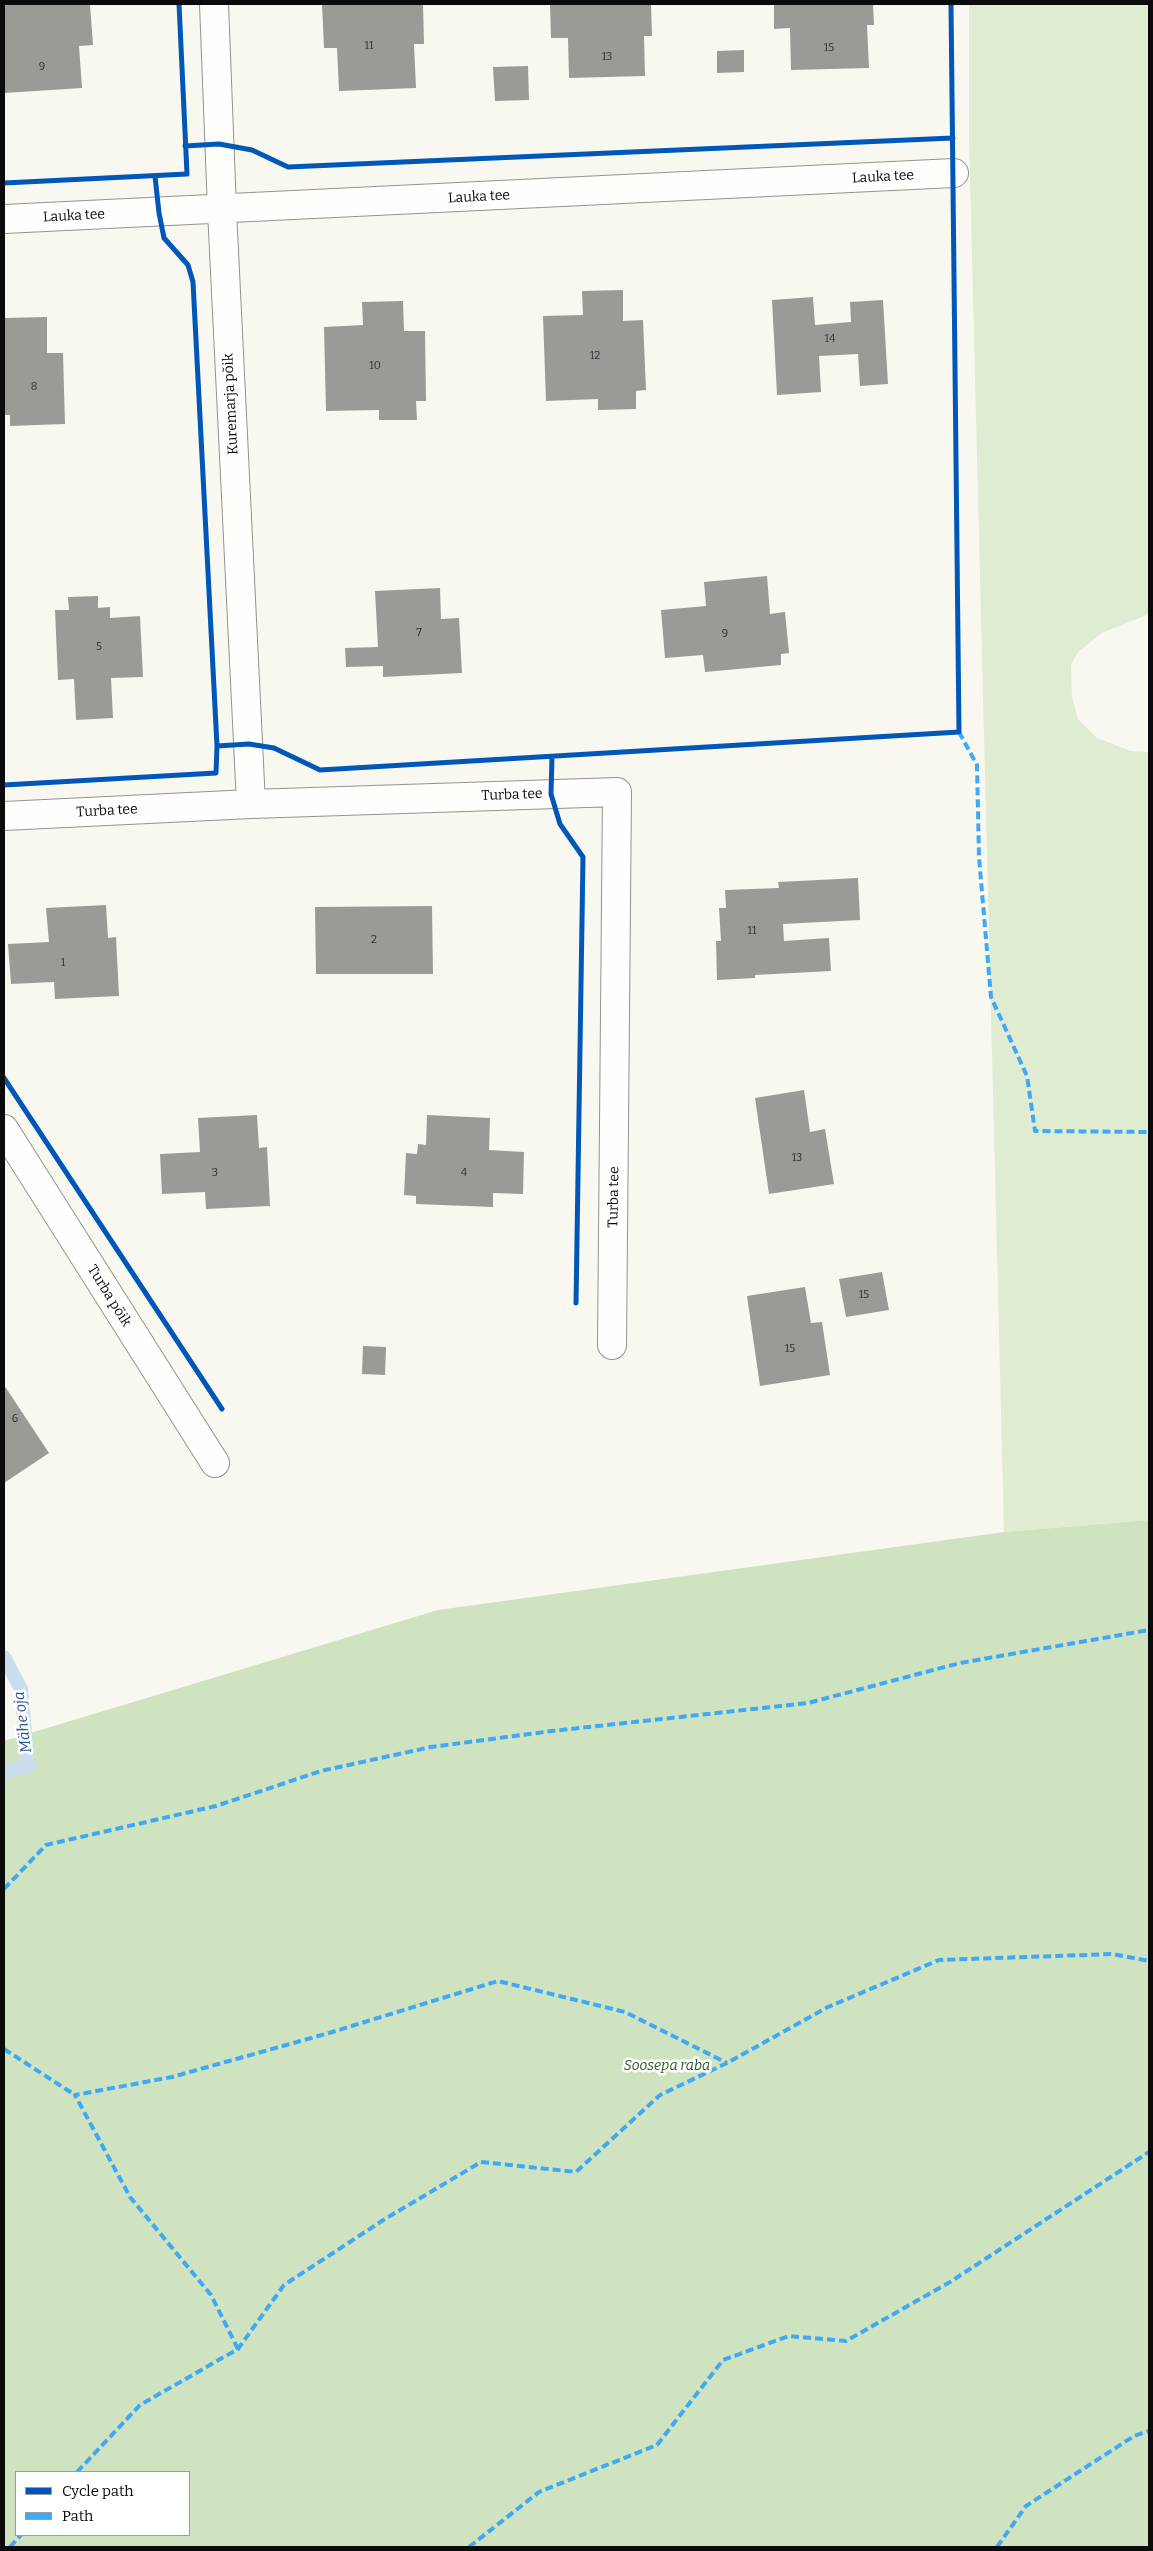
<!DOCTYPE html>
<html>
<head>
<meta charset="utf-8">
<style>
  body { margin:0 }
  #map { position:relative; width:1153px; height:2551px; overflow:hidden; background:#f9f8f0; font-family:Bitter,serif }
  canvas { display:block }
  .frame { position:absolute; inset:0; border:5px solid #0b0b0b; pointer-events:none }
  .legend { position:absolute; left:15px; top:2471px; width:175px; height:65px; box-sizing:border-box; background:#fff; border:1px solid #9d9d9d; margin:0; padding:6px 9px; list-style:none; font-size:15px; color:#0b0b0b }
  .legend li { display:flex; align-items:center; gap:10px; height:25px }
  .legend b { width:25px; border:1px solid #9d9d9d }
</style>
</head>
<body>
<div id="map">
<canvas width="1153" height="2551"></canvas>
<div class="frame"></div>
<ul class="legend">
<li><b style="height:6px;background:#0057b8"></b>Cycle path</li>
<li><b style="height:6px;background:#3fa9f5"></b>Path</li>
</ul>
</div>
<script>
const context = document.querySelector('canvas').getContext('2d');
context.lineJoin = 'round';
function paint(path, color) { context.fillStyle = color; context.fill(path, 'evenodd'); }
const shape = rows => new Path2D(rows.map(r => 'M' + r).join(''));
function stroke(path, color, width, dash) { context.strokeStyle = color; context.lineWidth = width; context.lineCap = dash ? 'butt' : 'round'; context.setLineDash(dash || []); context.stroke(path); }
function write(font, color, halo, rows, align = 'center') {
  context.font = font + ' Bitter,serif'; context.lineWidth = 5; context.setLineDash([]); context.textBaseline = 'middle'; context.strokeStyle = halo; context.fillStyle = color; for (const [text, x, y, turn = 0] of rows) {
    context.save(); context.translate(x, y); context.rotate((+turn || 0) * Math.PI / 180); context.textAlign = isNaN(turn) ? turn : align; if (halo) context.strokeText(text, 0, 0); context.fillText(text, 0, 0); context.restore();
  }
}
paint(shape([
  [969,4,1149,4,1149,614,1102,633,1078,652,1071,665,1072,697,1078,719,1097,738,1131,751,1149,752,1149,1520,1004,1532,969,139]
]), '#e0ecd2');
paint(shape([
  [1149,1520,1149,2547,4,2547,4,1741,438,1610,1004,1532],
  [16,2472,189,2472,189,2535,16,2535]
]), '#d0e3c1');
stroke(shape([
  [4,1657,21,1689,28,1766,4,1772]
]), '#cadeef', 14);
paint(shape([
  [4,4,90,4,93,45,79,46,82,88,4,93],
  [322,4,423,4,424,44,414,44,416,88,339,91,337,48,324,48],
  [550,4,651,4,652,36,644,36,645,76,569,78,568,38,551,38],
  [774,4,873,4,874,25,867,25,869,68,791,70,790,28,774,29],
  [744,50,744,72,717,73,717,51],
  [528,66,529,100,495,101,493,67],
  [623,290,623,321,643,320,646,390,636,391,636,409,598,410,598,399,546,401,543,316,583,315,582,291],
  [813,297,815,325,851,322,850,302,883,300,888,384,860,386,858,354,819,356,821,392,777,395,772,300],
  [403,301,404,331,425,331,426,401,416,401,417,420,379,420,379,410,326,411,324,327,363,325,362,302],
  [47,317,47,353,63,353,65,424,10,426,10,415,4,415,4,318],
  [767,576,770,614,785,612,789,653,781,654,781,665,705,672,703,655,665,658,661,610,706,606,704,582],
  [440,588,441,619,459,618,462,673,383,677,383,666,346,667,345,648,378,647,375,591],
  [98,596,98,608,110,607,110,618,140,616,143,677,111,678,113,718,76,720,74,679,58,680,55,610,69,610,68,597],
  [858,878,860,920,783,924,784,941,829,938,831,971,755,975,755,978,717,980,716,941,721,941,719,908,726,908,725,890,779,888,778,882],
  [106,905,108,938,116,937,119,996,55,999,54,982,11,984,8,944,49,942,46,908],
  [432,906,433,974,316,974,315,907],
  [804,1090,810,1132,825,1129,834,1184,769,1194,755,1098],
  [257,1115,259,1148,267,1147,270,1206,206,1209,205,1192,162,1194,160,1154,200,1152,198,1118],
  [427,1115,490,1118,489,1150,524,1152,523,1194,493,1193,493,1207,416,1204,416,1196,404,1195,406,1153,417,1154,418,1144,426,1145],
  [882,1272,889,1310,846,1317,839,1279],
  [805,1287,811,1323,822,1322,830,1375,760,1386,747,1296],
  [363,1346,386,1347,385,1375,362,1374],
  [4,1385,49,1453,4,1483]
]), '#9c9a96');
const minor = shape([
  [214,4,222,210,251,804],
  [4,219,954,173],
  [4,816,251,804,617,792,612,1345],
  [4,1129,215,1463]
]);
stroke(minor, '#92928e', 30);
stroke(minor, '#fefefd', 28);
stroke(shape([
  [959,732,977,765,979,857,991,997,1027,1076,1035,1131,1149,1132],
  [4,1889,46,1845,216,1806,321,1771,431,1747,552,1731,808,1703,960,1663,1149,1630],
  [4,2049,75,2095],
  [238,2349,211,2295,130,2197,75,2095,172,2077,329,2033,498,1981,625,2012,727,2063],
  [77,2472,140,2405,238,2349,284,2285,385,2219,481,2162,576,2172,660,2095,727,2063,828,2007,939,1960,1113,1954,1149,1961],
  [10,2547,21,2535],
  [469,2547,539,2492,657,2445,723,2360,789,2336,846,2341,950,2282,1149,2152],
  [997,2547,1026,2506,1134,2436,1149,2431]
]), '#3fa9f5', 4, [8, 4]);
stroke(shape([
  [185,146,219,144,252,150,288,167,953,138],
  [4,183,187,174,179,4],
  [217,746,249,744,274,748,320,770,959,732,951,4],
  [552,757,551,794,560,824,583,857,576,1303],
  [4,785,216,773,217,746,193,282,188,265,164,238,159,213,155,176],
  [4,1078,222,1409]
]), '#0057b8', 5);
write('11px', '#2f2f2e', null, [
  ["11",369,46],
  ["15",829,48],
  ["13",607,57],
  ["9",42,67],
  ["14",830,339],
  ["12",595,356],
  ["10",375,366],
  ["8",34,387],
  ["7",419,633],
  ["9",725,634],
  ["5",99,647],
  ["11",752,931],
  ["2",374,940],
  ["1",63,963],
  ["13",797,1158],
  ["3",215,1173],
  ["4",464,1173],
  ["15",864,1295],
  ["15",790,1349],
  ["6",15,1419]
]);
write('14px', '#0b0b0b', '#fff', [
  ["Lauka tee",883,177,-3],
  ["Lauka tee",479,197,-3],
  ["Lauka tee",74,216,-3],
  ["Kuremarja põik",231,404,-93],
  ["Turba tee",512,795,-2],
  ["Turba tee",107,811,-3],
  ["Turba tee",614,1197,-89],
  ["Turba põik",109,1296,58]
]);
write('italic 14px', '#295b24', '#fff', [
  ["Soosepa raba",667,2066]
]);
write('italic 15px', '#24548e', '#fff', [
  ["Mähe oja",23,1722,-97]
]);
</script>
</body>
</html>
